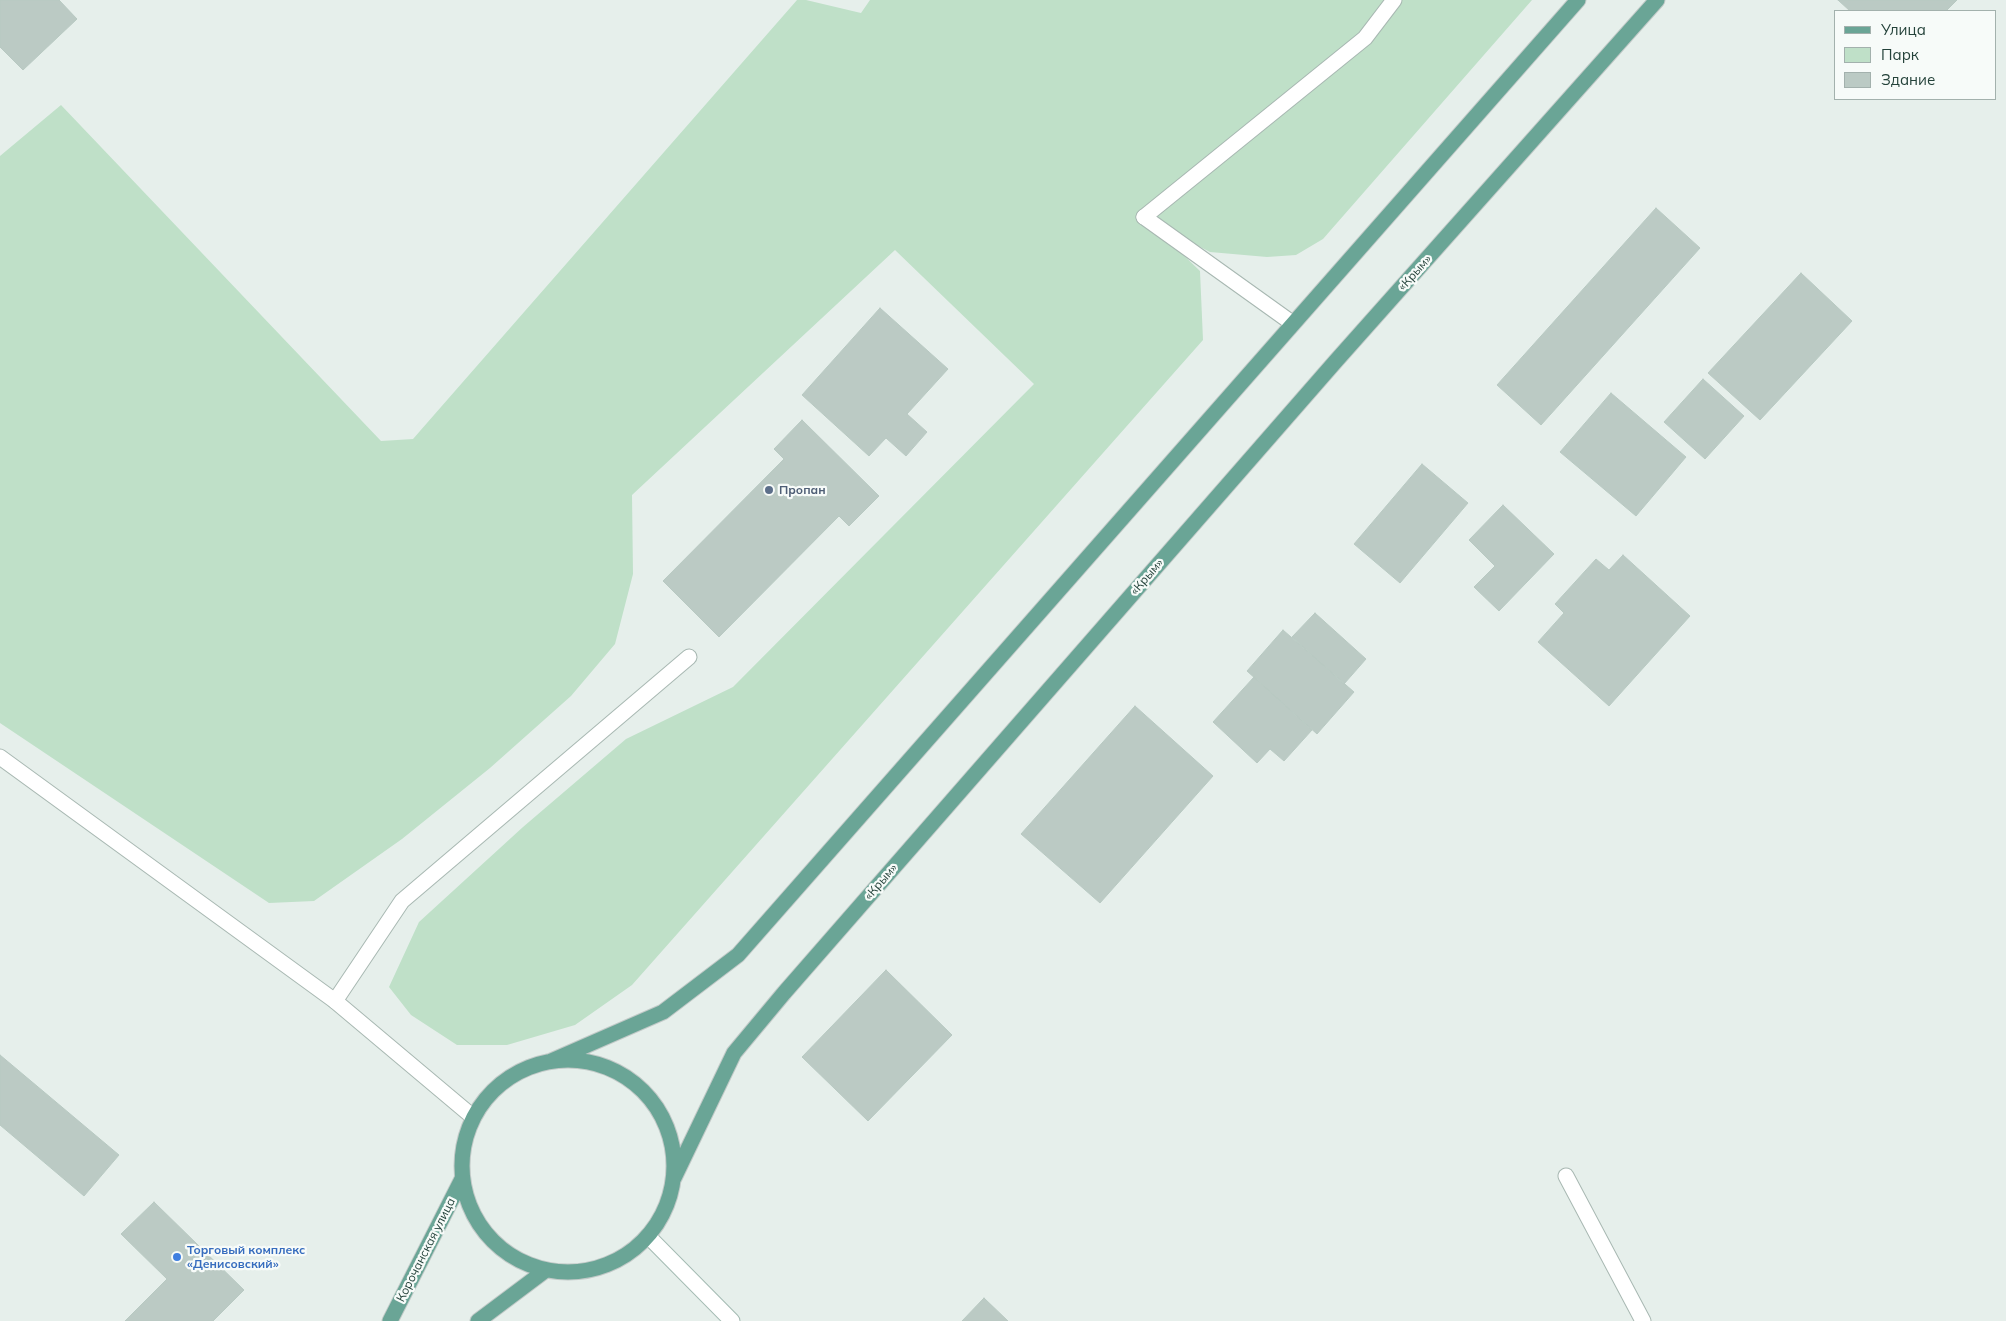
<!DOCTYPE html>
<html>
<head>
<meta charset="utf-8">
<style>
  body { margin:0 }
  #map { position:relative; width:2006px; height:1321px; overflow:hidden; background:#e6efeb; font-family:Mulish,sans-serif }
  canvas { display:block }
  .legend { position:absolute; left:1834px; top:10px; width:162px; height:90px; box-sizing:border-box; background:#f7fbf9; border:1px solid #a3b1ad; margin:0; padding:6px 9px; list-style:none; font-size:15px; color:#24423a }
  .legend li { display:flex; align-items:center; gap:10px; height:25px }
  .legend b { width:25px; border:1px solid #a3b1ad }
</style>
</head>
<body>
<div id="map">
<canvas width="2006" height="1321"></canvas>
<ul class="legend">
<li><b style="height:6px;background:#6aa596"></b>Улица</li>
<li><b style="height:14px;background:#bfe0c8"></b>Парк</li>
<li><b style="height:14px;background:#bbcac4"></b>Здание</li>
</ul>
</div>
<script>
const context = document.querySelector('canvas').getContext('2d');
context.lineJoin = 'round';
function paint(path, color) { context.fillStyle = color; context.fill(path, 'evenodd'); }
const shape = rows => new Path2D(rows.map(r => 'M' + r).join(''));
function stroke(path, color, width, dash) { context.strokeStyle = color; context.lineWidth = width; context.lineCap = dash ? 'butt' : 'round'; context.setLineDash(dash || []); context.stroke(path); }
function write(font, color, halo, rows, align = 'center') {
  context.font = font + ' Mulish,sans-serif'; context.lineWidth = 4.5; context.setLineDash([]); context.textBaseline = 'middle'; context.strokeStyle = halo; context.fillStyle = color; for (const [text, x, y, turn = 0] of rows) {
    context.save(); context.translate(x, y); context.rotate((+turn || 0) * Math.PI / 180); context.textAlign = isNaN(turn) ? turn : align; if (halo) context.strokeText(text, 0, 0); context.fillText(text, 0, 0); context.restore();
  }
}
paint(shape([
  [797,0,806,0,861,13,870,0,1532,0,1323,239,1296,255,1267,257,1210,252,1146,219,1200,271,1203,340,632,985,575,1025,507,1045,457,1045,411,1015,389,987,419,922,523,827,626,739,733,687,1034,384,895,250,632,495,633,574,615,644,571,696,490,768,402,839,314,901,269,903,0,723,0,156,61,105,381,441,413,439]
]), '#bfe0c8');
const building = shape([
  [0,0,59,0,77,19,23,70,0,47,0,0],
  [1838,0,1957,0,1946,11,1850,11,1838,0],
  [1656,208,1700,248,1541,425,1497,385,1656,208],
  [1801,273,1852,321,1760,420,1708,373,1801,273],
  [880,308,948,369,907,414,927,432,906,456,886,438,869,456,802,395,880,308],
  [1703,379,1744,416,1705,459,1664,422,1703,379],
  [1611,393,1686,457,1636,516,1560,452,1611,393],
  [802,420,879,496,849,526,839,516,719,637,663,581,784,459,774,449,802,420],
  [1422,464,1468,503,1400,583,1354,544,1422,464],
  [1503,505,1554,554,1499,611,1474,587,1495,566,1469,540,1503,505],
  [1623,555,1690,616,1609,706,1538,642,1564,613,1555,604,1596,559,1609,570,1623,555],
  [1315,613,1366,659,1344,684,1292,637,1315,613],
  [1283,630,1354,692,1317,734,1247,671,1283,630],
  [1254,677,1312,730,1284,761,1270,749,1257,763,1213,722,1254,677],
  [1135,706,1213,776,1100,903,1021,834,1135,706],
  [886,970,952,1035,868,1121,802,1057,886,970],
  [0,1055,119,1155,84,1196,0,1125,0,1055],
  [154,1202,244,1290,213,1321,125,1321,167,1279,121,1234,154,1202],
  [984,1298,1008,1321,962,1321,984,1298]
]);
paint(building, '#bbcac4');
stroke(building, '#b8c9c2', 1);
const service = shape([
  [1144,217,1365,38,1394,0],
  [335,1001,402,901,689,657],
  [1566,1176,1643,1321]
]);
const minor = shape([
  [1144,217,1292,323],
  [0,757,335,1001,473,1117]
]);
const secondary = shape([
  [648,1236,732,1321]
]);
const primary = shape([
  '462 1166a106 106 0 1 1 212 0a106 106 0 1 1-212 0Z',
  [551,1061,663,1012,738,955,1578,0],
  [674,1178,734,1053,784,993,1335,362,1657,0],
  [390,1321,462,1179],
  [478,1321,546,1270]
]);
stroke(service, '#a8b8b2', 17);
stroke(minor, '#a8b8b2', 17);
stroke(secondary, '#a4bbb3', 17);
stroke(primary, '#c2cac8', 17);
stroke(service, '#fff', 15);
stroke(minor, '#fff', 15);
stroke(secondary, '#fff', 15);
stroke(primary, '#6aa596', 15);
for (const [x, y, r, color] of [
  [769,490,5,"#5c6f8a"],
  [177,1257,5,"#3f7fe0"]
]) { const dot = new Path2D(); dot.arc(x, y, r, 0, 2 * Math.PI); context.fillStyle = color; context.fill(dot); stroke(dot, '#f7fbf9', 2); }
write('12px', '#24423a', '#f7fbf9', [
  ["«Крым»",1415,273,-48],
  ["«Крым»",1147,577,-49],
  ["«Крым»",881,882,-49],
  ["Корочанская улица",426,1250,-63]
]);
write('bold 12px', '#4e5e75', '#f7fbf9', [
  ["Пропан",779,490]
], 'left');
write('bold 12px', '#366cbe', '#f7fbf9', [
  ["Торговый комплекс",187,1250],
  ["«Денисовский»",187,1264]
], 'left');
</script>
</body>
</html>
